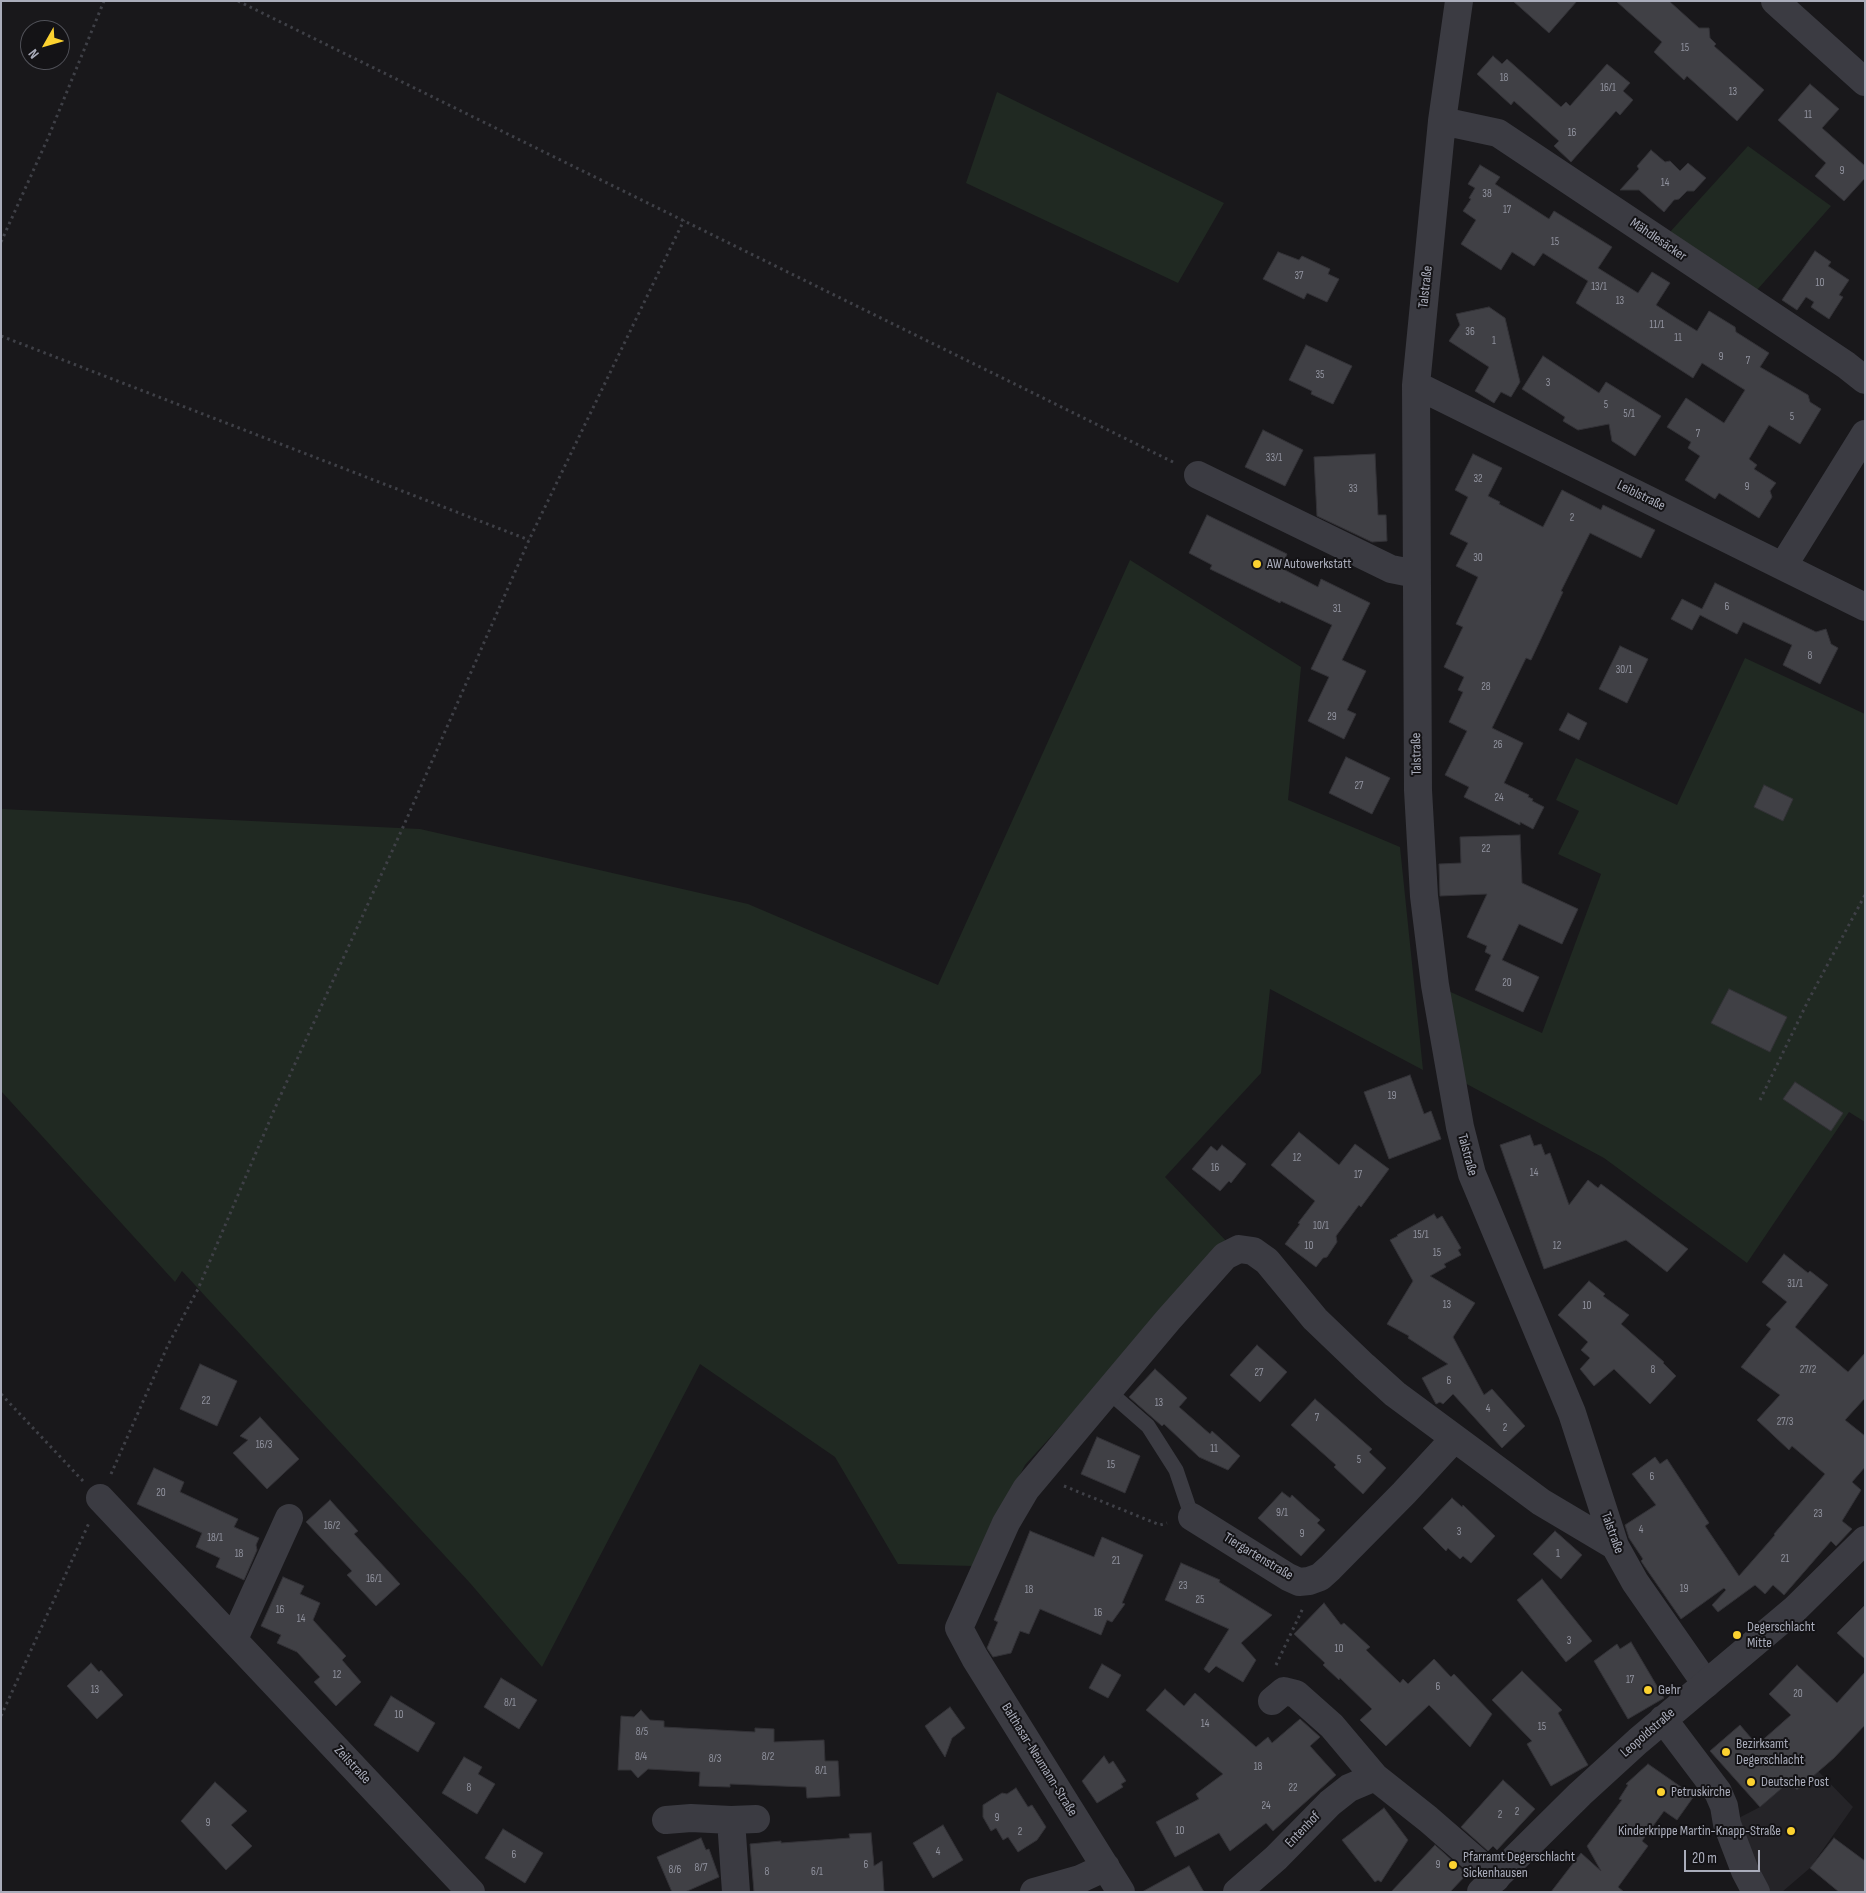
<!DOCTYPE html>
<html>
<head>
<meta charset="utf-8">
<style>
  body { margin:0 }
  #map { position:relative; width:1866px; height:1893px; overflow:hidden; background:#19181b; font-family:"Sofia Sans Condensed",sans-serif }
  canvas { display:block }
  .frame { position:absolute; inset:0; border:2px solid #aaadbb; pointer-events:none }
  .north { position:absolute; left:20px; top:20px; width:50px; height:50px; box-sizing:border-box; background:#141316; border:1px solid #505158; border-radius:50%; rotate:232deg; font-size:14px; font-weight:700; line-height:20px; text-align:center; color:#aaadbb }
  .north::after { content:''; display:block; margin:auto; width:18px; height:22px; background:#fcd230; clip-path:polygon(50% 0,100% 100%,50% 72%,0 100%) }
  .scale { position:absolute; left:1684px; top:1850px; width:76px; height:22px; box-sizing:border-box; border:2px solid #aaadbb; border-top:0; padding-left:6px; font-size:15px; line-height:18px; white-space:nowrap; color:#aaadbb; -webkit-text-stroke:4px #141316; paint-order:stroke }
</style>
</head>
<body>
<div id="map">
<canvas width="1866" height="1893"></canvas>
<div class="frame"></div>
<div class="north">N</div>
<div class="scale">20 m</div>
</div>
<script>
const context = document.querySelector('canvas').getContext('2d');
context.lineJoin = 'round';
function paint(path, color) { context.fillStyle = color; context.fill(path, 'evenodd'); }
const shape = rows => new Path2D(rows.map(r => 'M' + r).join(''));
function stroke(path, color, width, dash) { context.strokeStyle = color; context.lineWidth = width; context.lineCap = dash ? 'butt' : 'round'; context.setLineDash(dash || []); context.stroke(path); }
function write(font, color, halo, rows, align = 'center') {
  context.font = font + ' "Sofia Sans Condensed",sans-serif'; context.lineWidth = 4; context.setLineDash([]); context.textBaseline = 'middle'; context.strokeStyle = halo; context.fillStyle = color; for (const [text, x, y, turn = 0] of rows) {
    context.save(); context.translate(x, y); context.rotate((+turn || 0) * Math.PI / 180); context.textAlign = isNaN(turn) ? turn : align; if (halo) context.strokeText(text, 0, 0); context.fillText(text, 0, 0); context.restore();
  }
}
paint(shape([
  [1818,1771,1853,1807,1810,1868,1782,1892,1756,1892,1727,1824,1760,1807,1789,1782]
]), '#252428');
paint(shape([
  [997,92,1224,203,1178,283,966,183],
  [1748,146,1831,206,1757,290,1670,232],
  [1130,560,1301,667,1288,800,1400,847,1423,1070,1270,989,1261,1073,1165,1177,1228,1243,1025,1465,973,1566,898,1564,835,1457,700,1364,542,1667,470,1583,182,1271,175,1282,1,1091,1,809,420,829,748,904,938,985],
  [1745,658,1865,714,1865,1122,1849,1112,1747,1263,1604,1158,1450,1075,1435,985,1542,1033,1601,874,1558,854,1579,811,1556,800,1576,758,1677,805]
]), '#202922');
const building = shape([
  [1513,1,1577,1,1549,33,1513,1],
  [1616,1,1669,1,1699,28,1709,28,1710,38,1716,44,1714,46,1764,90,1737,121,1687,76,1684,80,1654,52,1662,42,1616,1],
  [1493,56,1502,64,1507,59,1561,107,1566,102,1570,106,1607,64,1630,83,1623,91,1633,100,1620,115,1616,111,1571,162,1554,146,1559,141,1514,101,1511,105,1477,74,1493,56],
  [1810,84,1839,109,1822,128,1865,166,1865,178,1844,201,1815,176,1826,163,1778,120,1810,84],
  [1651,150,1665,162,1670,161,1680,171,1688,163,1706,178,1694,191,1687,191,1679,199,1674,200,1664,212,1639,190,1620,190,1639,169,1637,166,1651,150],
  [1480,165,1500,177,1495,184,1549,219,1554,211,1612,247,1598,268,1638,293,1652,272,1670,283,1656,305,1676,318,1697,331,1709,311,1735,327,1736,332,1769,353,1760,367,1808,395,1810,402,1821,409,1800,444,1769,425,1749,459,1757,465,1754,469,1776,483,1770,491,1772,497,1759,518,1719,493,1715,499,1685,480,1700,456,1688,448,1691,442,1667,427,1686,398,1724,423,1745,390,1702,363,1693,378,1576,303,1588,281,1543,253,1534,266,1512,252,1501,270,1461,244,1476,220,1463,211,1471,199,1469,198,1475,188,1468,184,1480,165],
  [1815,251,1831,262,1828,266,1849,280,1839,295,1843,297,1829,319,1811,307,1814,302,1806,297,1797,310,1782,300,1815,251],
  [1278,252,1299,260,1302,256,1330,269,1328,274,1339,279,1327,302,1307,293,1304,299,1263,279,1278,252],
  [1489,307,1505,318,1520,382,1511,397,1501,392,1494,403,1475,391,1489,367,1449,341,1460,325,1456,314,1489,307],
  [1306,345,1352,366,1333,404,1311,394,1312,391,1289,380,1306,345],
  [1543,356,1599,393,1606,382,1661,416,1635,456,1612,441,1609,424,1578,430,1563,421,1565,417,1522,389,1543,356],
  [1263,430,1303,450,1285,486,1245,467,1263,430],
  [1375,454,1378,515,1386,515,1387,541,1372,542,1317,516,1314,457,1375,454],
  [1473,454,1502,468,1488,496,1500,502,1499,504,1543,527,1562,490,1601,510,1603,505,1655,530,1641,558,1590,533,1561,591,1563,592,1531,660,1526,658,1492,728,1523,743,1504,783,1529,795,1528,797,1533,799,1532,801,1544,807,1533,829,1520,822,1520,825,1464,797,1469,787,1445,775,1467,731,1449,722,1463,692,1458,690,1464,677,1444,667,1463,627,1456,624,1478,577,1456,566,1468,543,1450,534,1468,497,1455,490,1473,454],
  [1207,515,1287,554,1281,568,1318,587,1321,579,1370,603,1342,660,1366,671,1347,710,1356,714,1344,739,1308,721,1329,677,1311,669,1332,625,1281,601,1280,603,1210,569,1212,565,1189,553,1207,515],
  [1715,583,1816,632,1826,629,1831,644,1838,648,1820,684,1783,665,1792,645,1743,622,1737,634,1700,615,1692,630,1671,619,1682,599,1702,609,1715,583],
  [1620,646,1648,659,1627,703,1599,689,1620,646],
  [1568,713,1587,723,1579,740,1559,730,1568,713],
  [1346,757,1390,778,1372,814,1329,793,1346,757],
  [1764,785,1793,799,1783,821,1754,807,1764,785],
  [1520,835,1522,883,1578,909,1562,944,1519,924,1502,960,1539,977,1523,1012,1475,990,1491,955,1485,952,1487,946,1467,937,1487,894,1440,896,1439,864,1461,863,1460,837,1520,835],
  [1729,989,1787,1017,1770,1052,1711,1023,1729,989],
  [1410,1075,1424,1114,1431,1111,1441,1139,1389,1159,1364,1092,1410,1075],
  [1795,1082,1843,1113,1831,1131,1783,1099,1795,1082],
  [1299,1132,1339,1165,1355,1144,1389,1169,1361,1207,1359,1205,1336,1236,1337,1242,1327,1257,1323,1258,1316,1267,1285,1244,1300,1224,1298,1223,1315,1201,1271,1165,1299,1132],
  [1530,1135,1534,1146,1541,1144,1545,1155,1550,1153,1569,1205,1588,1180,1598,1188,1601,1184,1688,1249,1667,1272,1626,1240,1544,1269,1500,1145,1530,1135],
  [1222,1145,1246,1164,1231,1183,1229,1181,1220,1191,1192,1169,1211,1146,1217,1151,1222,1145],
  [1434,1214,1437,1219,1442,1216,1461,1248,1458,1250,1461,1255,1444,1264,1446,1267,1430,1276,1475,1303,1453,1337,1484,1395,1492,1389,1525,1426,1502,1448,1453,1394,1443,1404,1440,1402,1436,1404,1422,1378,1448,1364,1408,1338,1409,1336,1387,1324,1413,1281,1390,1240,1398,1236,1397,1235,1434,1214],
  [1784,1254,1808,1273,1810,1271,1828,1285,1795,1327,1848,1372,1865,1353,1865,1398,1845,1420,1865,1436,1865,1467,1852,1482,1861,1490,1842,1521,1852,1529,1836,1546,1831,1541,1784,1595,1773,1585,1765,1594,1755,1585,1718,1612,1712,1605,1726,1590,1724,1588,1681,1619,1645,1567,1641,1561,1643,1559,1629,1538,1625,1525,1656,1505,1632,1474,1655,1457,1660,1464,1667,1459,1709,1523,1705,1526,1739,1576,1775,1535,1774,1534,1825,1474,1792,1446,1789,1450,1757,1420,1780,1395,1741,1367,1771,1329,1766,1325,1787,1302,1762,1282,1784,1254],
  [1589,1281,1605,1294,1603,1296,1629,1315,1621,1324,1664,1362,1663,1363,1676,1376,1650,1404,1614,1369,1594,1386,1580,1369,1590,1358,1581,1350,1588,1342,1558,1315,1589,1281],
  [1257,1345,1287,1372,1260,1402,1230,1375,1257,1345],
  [200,1364,237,1381,217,1426,180,1409,200,1364],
  [1155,1369,1187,1398,1179,1407,1210,1434,1212,1431,1240,1456,1228,1470,1199,1457,1164,1424,1162,1426,1129,1397,1155,1369],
  [1315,1399,1372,1449,1369,1452,1386,1468,1363,1494,1334,1467,1336,1465,1291,1425,1315,1399],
  [260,1417,299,1459,267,1489,233,1453,248,1440,240,1436,260,1417],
  [1097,1437,1140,1456,1125,1493,1081,1474,1097,1437],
  [154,1468,184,1482,180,1492,238,1519,234,1527,259,1538,256,1545,257,1550,244,1580,216,1567,220,1558,196,1547,202,1533,137,1504,154,1468],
  [1282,1492,1290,1498,1292,1495,1306,1508,1320,1520,1317,1523,1325,1530,1301,1556,1258,1518,1282,1492],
  [1452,1498,1462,1507,1463,1505,1495,1536,1471,1563,1463,1556,1460,1559,1448,1548,1446,1551,1423,1528,1452,1498],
  [330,1500,358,1531,354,1534,400,1584,376,1606,347,1575,352,1571,306,1522,330,1500],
  [1030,1531,1094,1557,1102,1537,1143,1555,1122,1603,1125,1604,1112,1622,1107,1620,1101,1635,1040,1609,1029,1634,1020,1631,1011,1653,993,1657,987,1648,998,1622,994,1620,1030,1531],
  [1555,1531,1582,1555,1561,1579,1533,1554,1555,1531],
  [1181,1563,1220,1580,1219,1582,1272,1615,1241,1643,1256,1660,1243,1682,1216,1666,1209,1673,1204,1669,1229,1629,1165,1600,1181,1563],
  [283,1577,304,1586,300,1594,320,1603,313,1620,346,1656,342,1660,361,1682,336,1706,314,1682,320,1677,297,1652,277,1643,281,1635,261,1626,283,1577],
  [1542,1579,1592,1641,1566,1662,1517,1600,1542,1579],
  [1324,1603,1341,1625,1344,1623,1370,1647,1366,1650,1400,1683,1403,1679,1408,1684,1434,1659,1451,1677,1454,1674,1492,1714,1470,1747,1429,1705,1386,1746,1360,1720,1372,1709,1340,1678,1339,1680,1323,1665,1325,1663,1294,1634,1324,1603],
  [1865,1605,1865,1659,1837,1633,1865,1605],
  [1631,1642,1664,1698,1628,1719,1594,1661,1617,1644,1620,1649,1631,1642],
  [91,1663,99,1672,101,1670,123,1695,97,1719,67,1686,91,1663],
  [1102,1664,1121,1675,1108,1698,1089,1688,1102,1664],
  [1797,1665,1837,1703,1865,1672,1865,1725,1834,1758,1797,1790,1789,1782,1760,1807,1710,1751,1740,1725,1757,1745,1791,1715,1769,1694,1797,1665],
  [1522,1671,1562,1710,1558,1713,1588,1765,1551,1786,1527,1744,1532,1741,1492,1700,1522,1671],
  [501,1678,537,1700,519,1729,484,1707,501,1678],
  [1165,1689,1184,1706,1195,1693,1256,1747,1268,1737,1272,1743,1300,1719,1320,1737,1310,1746,1336,1775,1273,1831,1266,1823,1230,1851,1219,1833,1175,1857,1156,1822,1199,1799,1196,1794,1223,1774,1146,1710,1165,1689],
  [391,1696,435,1723,418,1752,374,1725,391,1696],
  [950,1707,965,1728,952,1738,945,1757,925,1726,950,1707],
  [641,1710,650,1720,664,1721,664,1727,755,1732,755,1728,774,1729,774,1742,824,1740,825,1761,838,1761,840,1796,807,1798,806,1787,730,1784,730,1787,699,1786,700,1772,648,1769,638,1778,631,1770,618,1770,621,1716,634,1717,641,1710],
  [1104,1756,1109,1764,1113,1761,1126,1781,1121,1784,1123,1787,1097,1803,1082,1781,1104,1756],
  [464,1757,482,1767,478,1774,495,1784,477,1814,442,1793,464,1757],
  [1648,1764,1694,1796,1677,1820,1664,1811,1642,1841,1648,1846,1618,1887,1624,1892,1551,1892,1581,1853,1601,1871,1587,1846,1622,1800,1619,1799,1628,1785,1626,1784,1648,1764],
  [1503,1780,1535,1809,1497,1850,1493,1846,1488,1851,1461,1827,1503,1780],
  [215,1782,247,1811,231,1825,252,1846,226,1870,181,1821,215,1782],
  [1016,1788,1028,1807,1032,1805,1046,1827,1037,1840,1018,1852,1008,1837,1003,1840,996,1828,991,1831,983,1817,983,1805,1002,1793,1007,1794,1016,1788],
  [1384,1808,1408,1840,1381,1882,1378,1880,1375,1882,1342,1840,1384,1808],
  [943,1825,963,1860,933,1878,913,1843,943,1825],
  [503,1829,543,1853,525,1883,485,1858,503,1829],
  [871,1833,874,1866,882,1861,884,1892,754,1892,750,1844,781,1841,781,1843,850,1838,849,1834,871,1833],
  [701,1838,706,1850,709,1849,719,1877,685,1892,672,1892,657,1857,701,1838],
  [1834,1838,1865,1861,1865,1892,1839,1892,1810,1868,1834,1838],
  [1435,1845,1467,1874,1450,1892,1391,1892,1435,1845],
  [1189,1866,1204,1892,1142,1892,1189,1866]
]);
paint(building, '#404045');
stroke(building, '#333237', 1);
stroke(shape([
  [238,1,1175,463],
  [1,242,48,138,104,1],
  [1,336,529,540],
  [1760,1100,1809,999,1865,895],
  [1,1394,83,1481],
  [111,1474,168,1345,198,1289,278,1101,404,825,529,540,684,220],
  [1064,1486,1160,1525,1167,1523],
  [1276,1665,1303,1608],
  [1,1716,89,1523]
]), '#3f4047', 3, [2.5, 4]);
stroke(shape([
  [1108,1391,1148,1426,1176,1470,1192,1517]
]), '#3b3b42', 15);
stroke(shape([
  [1459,1,1442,121,1416,385,1418,790,1424,896,1435,985,1460,1127,1472,1174,1572,1413,1615,1546,1635,1582,1706,1684],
  [1775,1,1865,82],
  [1442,121,1498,133,1846,365,1865,380],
  [1416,385,1865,607],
  [1198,475,1391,569,1416,574],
  [1783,566,1865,434],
  [100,1498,471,1892],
  [1192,1517,1288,1577,1299,1582,1309,1581,1320,1577,1330,1568,1404,1493,1454,1439],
  [234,1639,289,1518],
  [1272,1701,1284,1691,1296,1694,1332,1726,1375,1777,1428,1819,1496,1878],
  [666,1820,691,1818,731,1820,736,1892],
  [731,1820,756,1819],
  [1034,1892,1080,1879,1106,1867],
  [1121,1892,975,1658,959,1628,1006,1523,1026,1489,1168,1320,1225,1256,1239,1249,1253,1251,1267,1261,1315,1319,1364,1366,1395,1394,1541,1502,1615,1546],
  [1237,1892,1276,1858,1330,1803,1349,1788,1375,1777]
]), '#3b3b42', 28);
stroke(shape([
  [1663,1719,1718,1792,1724,1806,1727,1824,1745,1871,1756,1892],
  [1481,1892,1580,1794,1638,1741,1795,1609,1865,1540]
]), '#3b3b42', 28);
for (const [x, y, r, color] of [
  [1257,564,5,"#fcd230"],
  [1737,1635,5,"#fcd230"],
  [1648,1690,5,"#fcd230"],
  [1726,1752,5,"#fcd230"],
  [1751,1782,5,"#fcd230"],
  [1661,1792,5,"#fcd230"],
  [1791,1831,5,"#fcd230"],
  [1453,1865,5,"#fcd230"]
]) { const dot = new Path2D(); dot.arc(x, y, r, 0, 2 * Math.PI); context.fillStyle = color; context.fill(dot); stroke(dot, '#141316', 2); }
write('11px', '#90929e', null, [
  ["15",1685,48],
  ["18",1504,78],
  ["16/1",1608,88],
  ["13",1733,92],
  ["11",1808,115],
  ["16",1572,133],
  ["9",1842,171],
  ["14",1665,183],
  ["38",1487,194],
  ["17",1507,210],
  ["15",1555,242],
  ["37",1299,276],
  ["10",1820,283],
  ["13/1",1599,287],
  ["13",1620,301],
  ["11/1",1657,325],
  ["36",1470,332],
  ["11",1678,338],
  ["1",1494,341],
  ["9",1721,357],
  ["7",1748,361],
  ["35",1320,375],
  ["3",1548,383],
  ["5",1606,405],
  ["5/1",1629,414],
  ["5",1792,417],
  ["7",1698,434],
  ["33/1",1274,458],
  ["32",1478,479],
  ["9",1747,487],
  ["33",1353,489],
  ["2",1572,518],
  ["30",1478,558],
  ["6",1727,607],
  ["31",1337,609],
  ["8",1810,656],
  ["30/1",1624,670],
  ["28",1486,687],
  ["29",1332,717],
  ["26",1498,745],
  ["27",1359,786],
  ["24",1499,798],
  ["22",1486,849],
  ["20",1507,983],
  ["19",1392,1096],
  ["12",1297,1158],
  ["16",1215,1168],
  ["14",1534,1173],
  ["17",1358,1175],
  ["10/1",1321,1226],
  ["15/1",1421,1235],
  ["10",1309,1246],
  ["12",1557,1246],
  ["15",1437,1253],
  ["31/1",1795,1284],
  ["13",1447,1305],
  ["10",1587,1306],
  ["8",1653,1370],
  ["27/2",1808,1370],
  ["27",1259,1373],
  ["6",1449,1381],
  ["22",206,1401],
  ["13",1159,1403],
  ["4",1488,1409],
  ["7",1317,1418],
  ["27/3",1785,1422],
  ["2",1505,1428],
  ["16/3",264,1445],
  ["11",1214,1449],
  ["5",1359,1460],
  ["15",1111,1465],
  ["6",1652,1477],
  ["20",161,1493],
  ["9/1",1282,1513],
  ["23",1818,1514],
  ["16/2",332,1526],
  ["4",1641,1530],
  ["3",1459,1532],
  ["9",1302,1534],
  ["18/1",215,1538],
  ["18",239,1554],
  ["1",1558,1554],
  ["21",1785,1559],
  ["21",1116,1561],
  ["16/1",374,1579],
  ["23",1183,1586],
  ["19",1684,1589],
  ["18",1029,1590],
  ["25",1200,1600],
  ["16",280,1610],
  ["16",1098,1613],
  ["14",301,1619],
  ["3",1569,1641],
  ["10",1339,1649],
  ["12",337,1675],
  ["17",1630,1680],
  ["6",1438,1687],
  ["13",95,1690],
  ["20",1798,1694],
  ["8/1",510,1703],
  ["10",399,1715],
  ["14",1205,1724],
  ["15",1542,1727],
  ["8/5",642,1732],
  ["8/4",641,1757],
  ["8/2",768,1757],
  ["8/3",715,1759],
  ["18",1258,1767],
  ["8/1",821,1771],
  ["8",469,1788],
  ["22",1293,1788],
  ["24",1266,1806],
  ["2",1517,1812],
  ["2",1500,1815],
  ["9",997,1818],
  ["9",208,1823],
  ["10",1180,1831],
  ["2",1020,1832],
  ["4",938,1852],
  ["6",514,1855],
  ["6",866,1865],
  ["9",1438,1865],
  ["8/7",701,1868],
  ["8/6",675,1870],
  ["8",767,1872],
  ["6/1",817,1872]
]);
write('14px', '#aaadbb', '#141316', [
  ["Mähdlesäcker",1658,240,34],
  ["Talstraße",1426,287,-84],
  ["Leiblstraße",1641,496,26],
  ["Talstraße",1417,754,-91],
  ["Talstraße",1467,1155,75],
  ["Talstraße",1612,1533,70],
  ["Tiergartenstraße",1258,1557,31],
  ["Leopoldstraße",1648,1733,-41],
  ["Balthasar-Neumann-Straße",1039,1760,58],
  ["Zeilstraße",352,1765,47],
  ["Entenhof",1303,1830,-46]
]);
write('14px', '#aaadbb', '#141316', [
  ["AW Autowerkstatt",1267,564],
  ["Degerschlacht",1747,1627],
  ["Mitte",1747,1643],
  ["Gehr",1658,1690],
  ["Bezirksamt",1736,1744],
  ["Degerschlacht",1736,1760],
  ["Deutsche Post",1761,1782],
  ["Petruskirche",1671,1792],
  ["Kinderkrippe Martin-Knapp-Straße",1781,1831,"right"],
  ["Pfarramt Degerschlacht",1463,1857],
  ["Sickenhausen",1463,1873]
], 'left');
</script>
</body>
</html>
